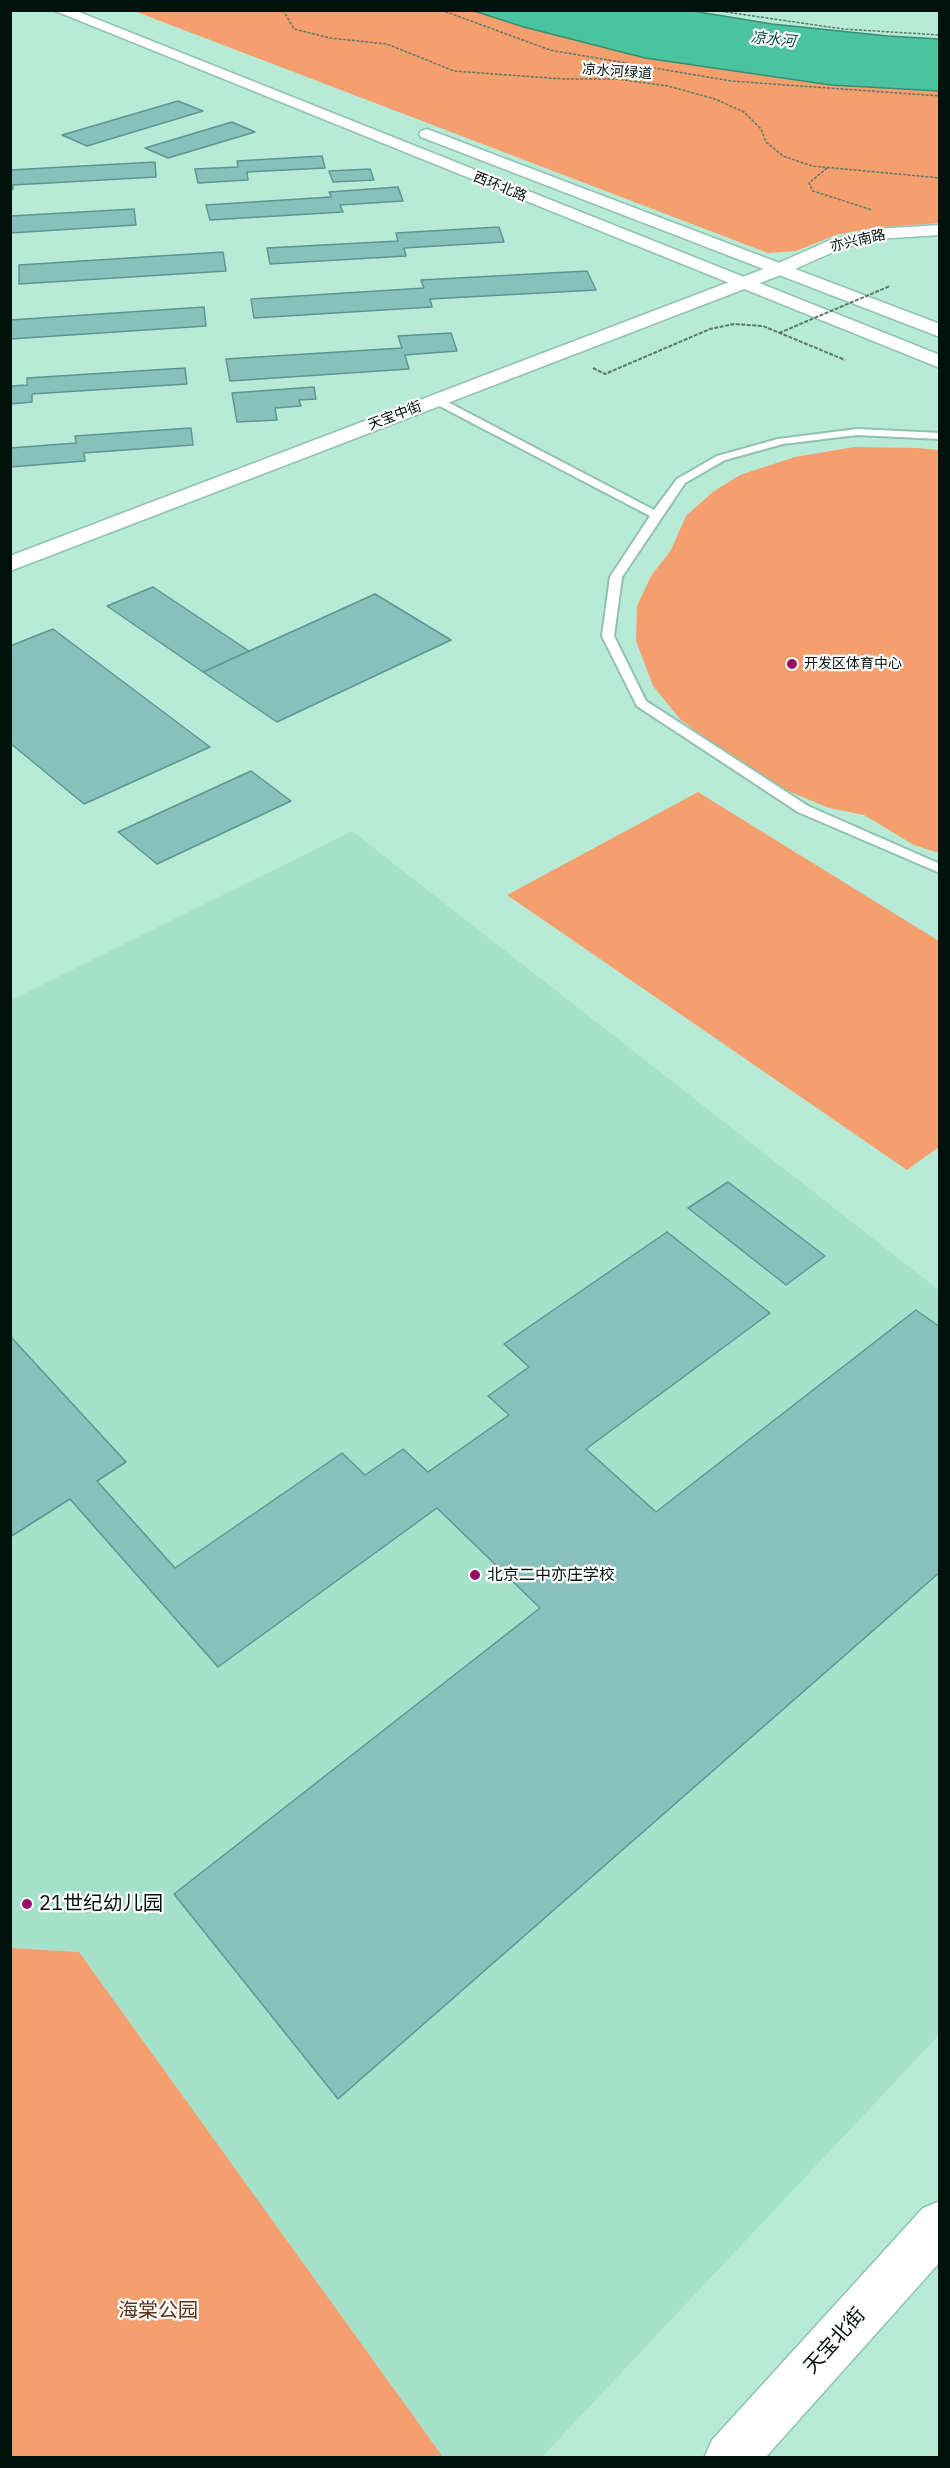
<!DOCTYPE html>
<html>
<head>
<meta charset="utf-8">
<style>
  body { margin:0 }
  #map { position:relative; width:950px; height:2468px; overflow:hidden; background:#b8ebd7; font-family:"IBM Plex Sans",sans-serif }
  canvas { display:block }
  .frame { position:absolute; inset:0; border:12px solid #01120c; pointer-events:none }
</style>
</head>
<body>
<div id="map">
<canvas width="950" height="2468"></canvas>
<div class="frame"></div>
</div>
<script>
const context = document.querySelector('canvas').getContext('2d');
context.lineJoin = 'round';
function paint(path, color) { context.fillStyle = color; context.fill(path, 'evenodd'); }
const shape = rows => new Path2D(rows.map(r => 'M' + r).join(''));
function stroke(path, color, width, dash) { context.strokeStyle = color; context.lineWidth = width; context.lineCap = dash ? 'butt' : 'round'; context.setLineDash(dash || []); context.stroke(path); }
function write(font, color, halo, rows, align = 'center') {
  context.font = font + ' "IBM Plex Sans","Noto Sans SC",sans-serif'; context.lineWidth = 4.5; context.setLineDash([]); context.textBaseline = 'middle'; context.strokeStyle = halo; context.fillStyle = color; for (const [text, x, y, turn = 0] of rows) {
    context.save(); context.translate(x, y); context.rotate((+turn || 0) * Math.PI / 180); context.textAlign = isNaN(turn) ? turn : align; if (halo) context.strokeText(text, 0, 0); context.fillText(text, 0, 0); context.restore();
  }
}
paint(shape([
  [352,831,939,1290,939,2035,542,2457,443,2457,79,1952,11,1948,11,1000]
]), '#a6e2cb');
paint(shape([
  [134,11,474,11,524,27,645,58,831,85,939,91,939,223,872,228,836,235,796,251,768,253],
  [854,447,917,448,939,450,939,853,914,845,864,815,829,808,776,786,731,757,681,720,653,686,636,641,637,606,651,576,671,550,686,516,714,491,740,475,795,457],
  [698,792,939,941,939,1147,907,1170,507,895],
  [11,1948,79,1952,443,2457,11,2457]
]), '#f69f6e');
const water = shape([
  [474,11,693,11,772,24,888,36,939,39,939,91,831,85,645,58,524,27,474,11]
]);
paint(water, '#4cc39f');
stroke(water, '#368e73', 1.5);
const building = shape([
  [178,101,203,111,87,146,62,135,178,101],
  [232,122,255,132,168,158,145,148,232,122],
  [322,156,325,168,247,172,248,180,198,183,195,169,238,167,237,161,322,156],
  [155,162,156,177,13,185,13,189,10,190,10,170,155,162],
  [370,169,374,180,333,182,329,171,370,169],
  [398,187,403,201,340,205,343,212,210,220,206,205,331,197,329,192,398,187],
  [134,209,136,225,10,233,10,216,134,209],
  [499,227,504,242,404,248,406,256,270,264,267,248,398,241,396,233,499,227],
  [223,252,226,271,19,284,19,265,223,252],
  [587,271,596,290,430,299,432,307,254,318,251,299,424,288,421,280,587,271],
  [204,307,206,326,10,339,10,320,204,307],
  [451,333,457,351,405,355,409,369,230,381,226,359,402,348,398,336,451,333],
  [185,368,187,384,32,394,32,402,10,404,10,386,27,385,27,378,185,368],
  [314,387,316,399,299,400,301,406,275,408,277,420,237,422,232,393,314,387],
  [191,428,193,445,84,453,85,461,10,467,10,448,76,443,75,436,191,428],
  [153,587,249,651,203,672,107,606,153,587],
  [375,594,451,640,277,722,203,672,375,594],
  [53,629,210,747,84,804,10,743,10,646,53,629],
  [251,771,291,801,157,864,118,832,251,771],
  [728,1182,825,1256,786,1285,688,1208,728,1182],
  [667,1232,770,1313,586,1449,656,1512,916,1310,940,1327,940,1572,338,2099,174,1894,540,1608,437,1508,218,1667,70,1499,10,1537,10,1336,126,1462,97,1481,175,1568,342,1453,365,1475,403,1449,428,1472,509,1415,488,1396,529,1367,504,1344,667,1232]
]);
paint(building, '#88c0bb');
stroke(building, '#5e9591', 1.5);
const lane = shape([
  [432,398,440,398,654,510,677,479,717,456,778,439,857,429,940,433,940,439,857,435,783,444,725,460,685,483,622,577,614,636,646,701,808,806,940,864,940,873,798,812,637,706,602,636,610,577,650,516,432,402,432,398]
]);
const secondary = shape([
  [940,225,940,235,876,239,840,249,786,273,10,571,10,556,774,265,828,241,876,229,940,225],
  [940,2201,940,2262,765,2458,704,2458,712,2440,923,2208,940,2201]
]);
const primary = shape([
  [53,10,74,10,940,355,940,368,53,10],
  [427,129,940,324,940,337,421,137,419,134,421,131,427,129]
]);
stroke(lane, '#90c2af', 4);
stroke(secondary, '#90c2af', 3);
stroke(primary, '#90c2af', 3);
stroke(shape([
  [283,10,294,29,330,38,387,44,454,71,563,79,616,79,668,86,715,99,744,112,761,129,766,142,783,156,812,166,940,178],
  [441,10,550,50,731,81,940,96],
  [712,10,843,29,940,35],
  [827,168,809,183,813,191,872,210]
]), '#58796c', 1.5, [3, 1.5]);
stroke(shape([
  [593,368,605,374,710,329,734,324,763,326,845,360]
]), '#58796c', 2, [4, 1.5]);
paint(lane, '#fff');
paint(secondary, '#fff');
paint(primary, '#fff');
stroke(shape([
  [779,333,890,286]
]), '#58796c', 2, [4, 1.5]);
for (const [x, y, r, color] of [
  [792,664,6,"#970e64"],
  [475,1575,6,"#970e64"],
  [27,1904,6,"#970e64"]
]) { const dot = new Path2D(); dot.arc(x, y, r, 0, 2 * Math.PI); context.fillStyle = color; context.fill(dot); stroke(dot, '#fefefe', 2); }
write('14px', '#01120c', '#fefefe', [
  ["凉水河绿道",617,72,4],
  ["西环北路",500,187,22],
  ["亦兴南路",858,241,-13],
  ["天宝中街",395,416,-21]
]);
write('14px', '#01120c', '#fefefe', [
  ["开发区体育中心",804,664]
], 'left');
write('italic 15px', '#004735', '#fefefe', [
  ["凉水河",773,40,6]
]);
write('16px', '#01120c', '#fefefe', [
  ["北京二中亦庄学校",487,1575]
], 'left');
write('20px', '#01120c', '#fefefe', [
  ["21世纪幼儿园",39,1904]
], 'left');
write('20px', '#5b3118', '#fefefe', [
  ["海棠公园",158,2311]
]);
write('20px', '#01120c', '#fefefe', [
  ["天宝北街",835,2341,-48]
]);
</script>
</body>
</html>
